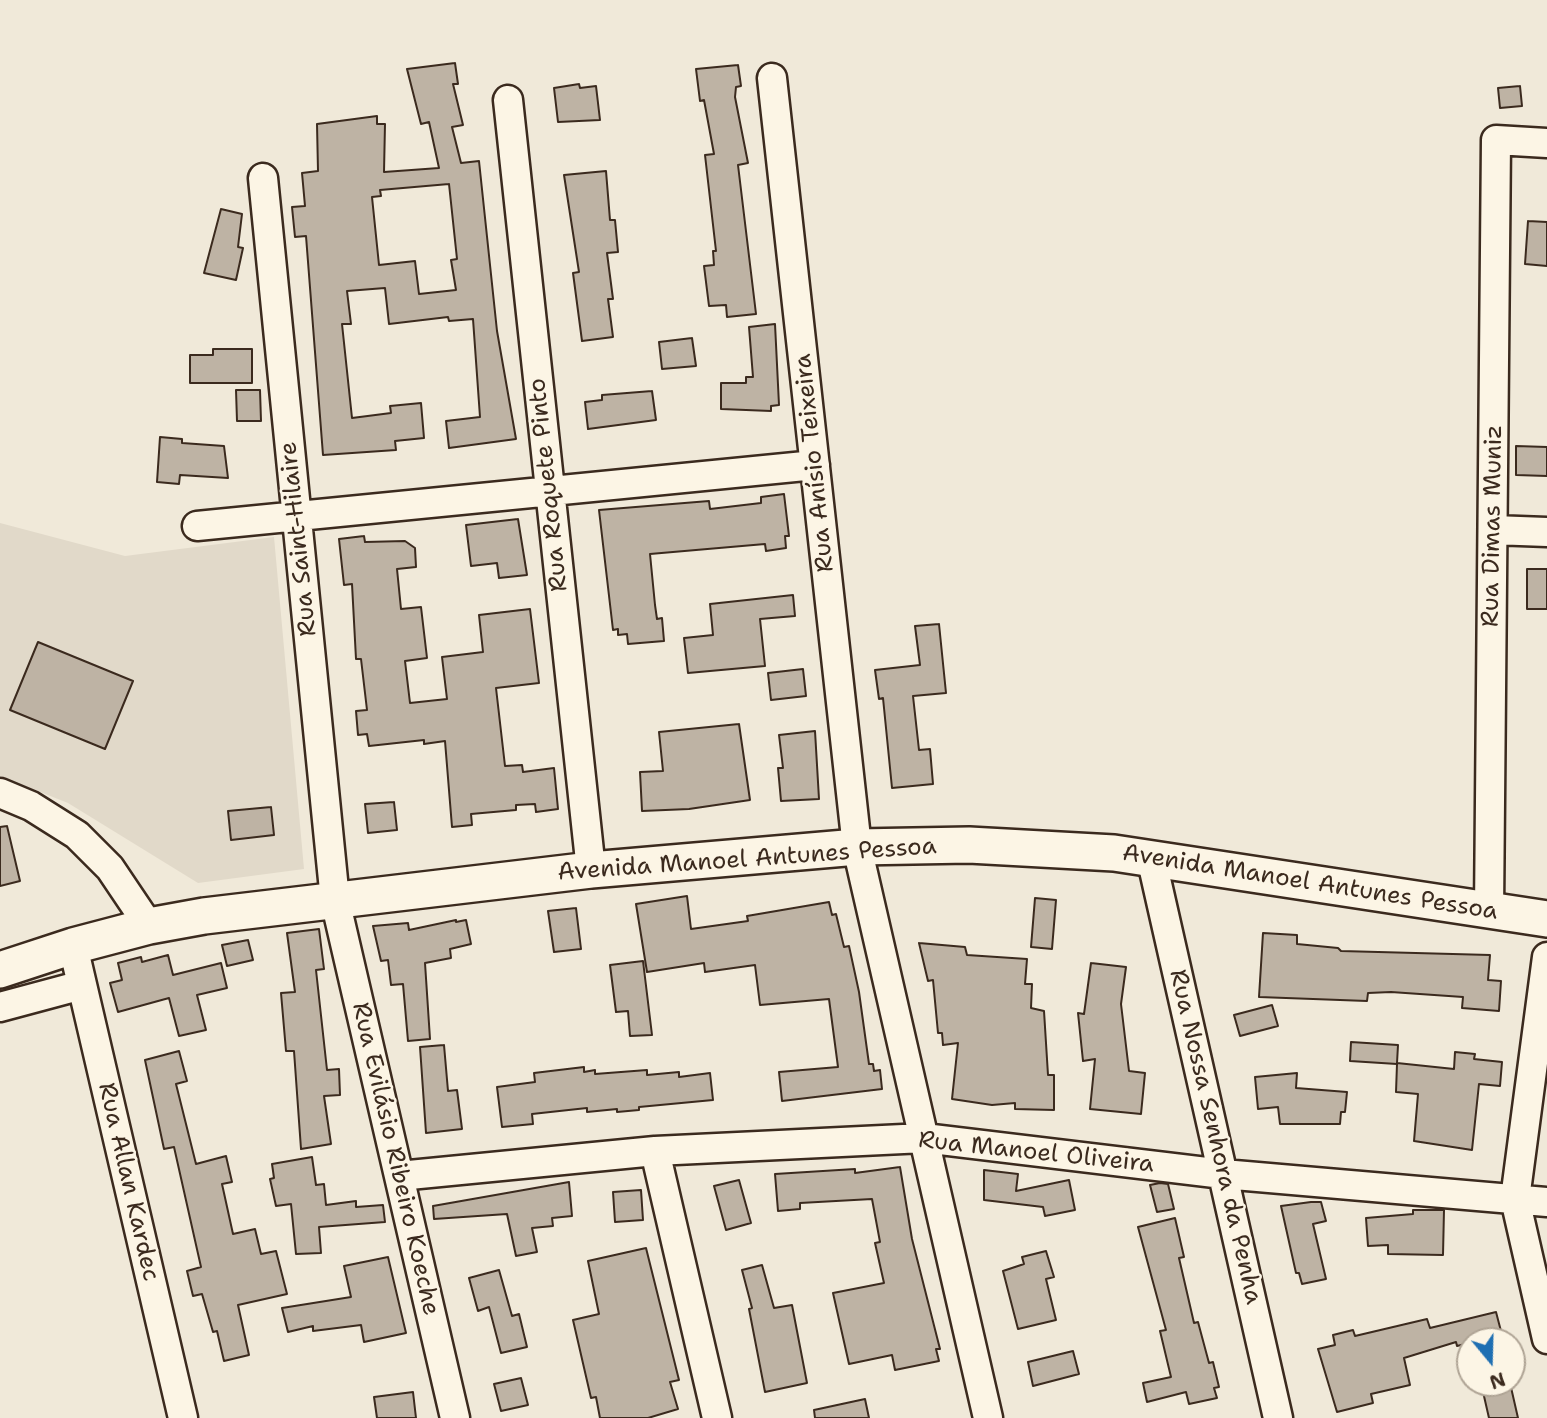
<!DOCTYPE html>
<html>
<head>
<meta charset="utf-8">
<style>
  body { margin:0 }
  #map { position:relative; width:1547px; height:1418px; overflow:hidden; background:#f0e9d9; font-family:"Shantell Sans",sans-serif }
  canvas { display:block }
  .north { position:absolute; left:1456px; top:1327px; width:70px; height:70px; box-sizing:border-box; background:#fcf5e5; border:2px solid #afa495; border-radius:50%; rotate:161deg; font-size:19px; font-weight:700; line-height:28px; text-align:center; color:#3b2a1e }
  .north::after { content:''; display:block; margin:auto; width:24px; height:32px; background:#1f6fb2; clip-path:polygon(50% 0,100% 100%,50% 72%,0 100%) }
</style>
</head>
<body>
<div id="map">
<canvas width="1547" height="1418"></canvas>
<div class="north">N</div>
</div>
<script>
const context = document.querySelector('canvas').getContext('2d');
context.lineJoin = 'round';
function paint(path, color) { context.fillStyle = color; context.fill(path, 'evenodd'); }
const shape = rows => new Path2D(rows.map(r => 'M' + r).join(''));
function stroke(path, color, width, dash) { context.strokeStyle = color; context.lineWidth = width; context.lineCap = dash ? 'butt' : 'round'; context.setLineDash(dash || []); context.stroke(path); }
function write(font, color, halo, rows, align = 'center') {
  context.font = font + ' "Shantell Sans",sans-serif'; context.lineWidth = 5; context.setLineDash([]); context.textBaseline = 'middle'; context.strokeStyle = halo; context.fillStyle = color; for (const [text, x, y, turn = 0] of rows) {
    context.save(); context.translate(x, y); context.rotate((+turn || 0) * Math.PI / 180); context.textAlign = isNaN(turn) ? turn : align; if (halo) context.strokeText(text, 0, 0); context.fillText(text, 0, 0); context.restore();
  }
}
paint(shape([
  [0,523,125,556,274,537,304,869,198,883,68,803,0,776]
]), '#e1d9c9');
const building = shape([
  [455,63,458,84,453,84,463,125,452,127,461,163,479,161,497,331,516,439,449,448,446,421,480,417,473,319,449,321,448,317,389,324,385,288,347,291,351,324,342,324,352,418,391,413,390,406,421,403,424,438,395,441,396,450,323,455,306,236,295,237,292,207,305,206,302,173,318,171,317,124,377,116,377,124,385,124,384,172,439,168,429,122,421,124,407,69,455,63],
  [449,184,457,259,451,260,456,290,419,294,415,261,379,265,372,197,381,196,380,190,449,184],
  [738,65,741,86,736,87,735,97,748,163,738,165,756,314,727,317,726,305,709,306,704,266,714,265,713,251,716,251,705,155,714,154,704,100,700,101,696,69,738,65],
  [579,84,580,88,596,86,600,120,558,122,554,88,579,84],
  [1520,86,1522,106,1500,108,1498,88,1520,86],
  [606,171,610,220,615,220,618,252,607,253,613,299,608,299,613,337,582,341,573,273,579,272,564,175,606,171],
  [221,209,242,214,238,247,243,248,236,280,204,273,221,209],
  [1528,221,1547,222,1547,266,1525,264,1528,221],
  [775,324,779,405,771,406,771,411,721,409,721,383,746,383,746,377,753,377,749,327,775,324],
  [692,338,696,366,662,369,659,342,692,338],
  [213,349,252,349,252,383,190,383,190,355,213,355,213,349],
  [236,390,260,390,261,421,237,421,236,390],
  [652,391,656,420,588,429,585,402,602,400,602,395,652,391],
  [160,437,182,439,182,443,224,446,228,478,180,475,179,484,157,482,160,437],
  [1516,446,1547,447,1547,476,1516,475,1516,446],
  [784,494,789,536,785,536,786,548,766,551,765,544,650,554,655,605,657,619,662,618,664,641,628,644,627,634,618,635,618,629,613,630,599,510,709,501,710,509,761,503,761,497,784,494],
  [518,519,527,575,499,578,497,563,471,566,466,525,518,519],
  [364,536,365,542,405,541,415,548,416,567,397,569,401,609,421,607,427,658,405,661,410,703,447,699,442,657,483,652,479,615,530,609,539,683,496,688,505,766,522,765,523,772,554,768,558,809,536,812,535,804,516,805,516,810,471,814,472,825,452,827,445,741,424,744,424,740,369,746,367,734,358,735,356,711,367,710,361,659,356,659,352,584,344,585,339,539,364,536],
  [1527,569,1547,569,1547,609,1527,609,1527,569],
  [793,595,795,616,760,619,765,666,688,673,684,638,713,635,710,604,793,595],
  [939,624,946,693,913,696,919,750,930,749,933,784,892,788,883,698,879,699,875,670,920,665,915,626,939,624],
  [38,642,133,681,105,749,10,710,38,642],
  [803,669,806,696,771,700,768,673,803,669],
  [739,724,750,800,689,809,642,811,640,772,663,771,659,732,739,724],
  [815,731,819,799,781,801,778,768,783,768,779,735,815,731],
  [394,802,397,830,368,833,365,804,394,802],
  [271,807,274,835,231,840,228,811,271,807],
  [7,826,20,881,0,886,0,827,7,826],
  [687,896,691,929,748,921,747,916,829,902,832,915,836,914,844,947,849,946,859,992,869,1064,873,1064,874,1071,880,1070,882,1089,782,1101,779,1072,838,1067,829,999,760,1005,755,965,705,972,704,963,647,972,636,904,687,896],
  [1035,898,1056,900,1052,949,1031,947,1035,898],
  [576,908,581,949,554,952,548,911,576,908],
  [456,920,456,922,466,920,471,944,450,949,451,958,425,963,430,1039,408,1041,403,984,391,985,388,960,381,961,373,926,408,923,409,930,456,920],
  [319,929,324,969,316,970,327,1070,339,1069,340,1095,324,1096,331,1144,301,1149,294,1051,286,1051,281,993,295,992,287,933,319,929],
  [1263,933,1297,935,1297,944,1338,948,1341,951,1490,955,1488,980,1501,981,1499,1011,1462,1008,1463,997,1391,992,1368,993,1367,1001,1259,997,1263,933],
  [248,940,253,960,227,966,222,945,248,940],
  [919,943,965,947,967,955,1027,959,1025,984,1032,984,1031,1008,1044,1011,1048,1075,1054,1075,1054,1110,1015,1109,1015,1103,992,1105,952,1099,958,1043,943,1045,942,1033,938,1033,933,980,928,981,919,943],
  [168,955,173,975,221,963,227,988,197,995,206,1030,179,1036,169,998,118,1012,110,983,122,980,118,963,141,957,142,962,168,955],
  [643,961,652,1035,630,1036,628,1011,616,1012,610,965,643,961],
  [1091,963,1126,967,1121,1004,1129,1071,1145,1073,1141,1114,1090,1109,1095,1059,1083,1061,1078,1013,1084,1014,1091,963],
  [1272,1005,1278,1026,1240,1036,1234,1015,1272,1005],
  [1351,1042,1398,1045,1397,1063,1454,1069,1455,1052,1475,1054,1474,1059,1502,1062,1500,1086,1479,1084,1472,1150,1414,1141,1418,1094,1396,1092,1397,1064,1350,1061,1351,1042],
  [444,1045,448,1091,457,1090,462,1129,426,1133,420,1047,444,1045],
  [179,1051,187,1081,176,1084,196,1164,226,1156,232,1182,222,1184,233,1234,255,1229,261,1254,276,1251,287,1294,238,1305,249,1355,224,1361,217,1331,213,1332,202,1294,193,1296,187,1271,201,1267,174,1147,164,1149,145,1060,179,1051],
  [584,1067,584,1072,595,1070,595,1074,647,1070,647,1075,679,1072,679,1077,710,1073,713,1100,639,1107,639,1110,617,1112,617,1109,587,1112,587,1108,532,1114,533,1124,502,1127,497,1087,535,1082,534,1073,584,1067],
  [1297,1073,1296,1088,1347,1092,1345,1112,1341,1112,1340,1124,1280,1124,1278,1107,1258,1109,1255,1077,1297,1073],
  [312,1157,316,1185,324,1184,326,1205,356,1201,356,1207,383,1205,385,1222,319,1227,321,1253,296,1254,291,1204,276,1206,270,1179,274,1178,272,1164,312,1157],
  [900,1167,912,1239,940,1349,936,1349,939,1361,895,1370,892,1355,849,1364,833,1293,884,1283,875,1243,880,1242,872,1199,800,1203,800,1209,778,1211,775,1174,855,1169,855,1173,900,1167],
  [984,1170,1018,1174,1016,1191,1069,1180,1075,1210,1045,1216,1043,1207,984,1200,984,1170],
  [739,1180,751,1223,726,1230,714,1186,739,1180],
  [569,1182,572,1216,552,1218,553,1226,532,1228,537,1252,516,1256,507,1214,434,1219,433,1206,569,1182],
  [1160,1183,1168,1184,1174,1209,1157,1212,1150,1185,1160,1183],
  [641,1190,643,1220,615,1222,613,1192,641,1190],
  [1311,1202,1321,1202,1326,1221,1313,1224,1326,1279,1302,1284,1299,1273,1296,1273,1281,1206,1311,1202],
  [1413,1210,1444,1210,1443,1255,1388,1254,1388,1245,1368,1246,1366,1218,1413,1214,1413,1210],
  [1175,1218,1184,1257,1179,1258,1194,1323,1198,1322,1209,1363,1213,1362,1219,1387,1214,1388,1217,1398,1189,1404,1186,1392,1147,1402,1143,1383,1171,1377,1160,1331,1166,1330,1138,1227,1175,1218],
  [646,1248,679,1380,670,1382,678,1409,648,1418,600,1418,596,1397,591,1398,573,1320,599,1314,588,1261,646,1248],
  [1046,1251,1054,1277,1046,1279,1056,1320,1018,1329,1003,1271,1024,1264,1022,1257,1046,1251],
  [388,1257,406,1333,364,1342,361,1325,313,1331,313,1326,288,1332,282,1308,351,1297,344,1266,388,1257],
  [762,1265,774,1308,792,1305,807,1383,765,1392,749,1309,752,1308,742,1270,762,1265],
  [499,1270,512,1316,519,1314,527,1347,501,1353,489,1307,478,1311,469,1278,499,1270],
  [1496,1312,1502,1335,1457,1346,1456,1342,1404,1358,1410,1385,1371,1394,1373,1403,1337,1412,1318,1349,1335,1345,1333,1335,1353,1330,1355,1336,1427,1319,1430,1328,1496,1312],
  [1073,1351,1079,1374,1033,1386,1028,1362,1073,1351],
  [521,1378,528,1405,501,1411,494,1384,521,1378],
  [1481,1383,1510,1383,1518,1418,1489,1418,1481,1383],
  [413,1392,416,1418,377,1418,374,1397,413,1392],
  [865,1399,869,1418,815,1418,814,1410,865,1399]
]);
paint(building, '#beb3a4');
stroke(building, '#3b2a1e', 2);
const minor = shape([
  [772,78,857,847,988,1418],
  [508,100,591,870],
  [263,178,335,900,455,1418],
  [197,526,815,465],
  [1493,530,1547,532],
  [0,793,31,806,77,835,110,868,149,926],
  [1151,857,1278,1418],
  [1489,911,1496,140,1547,143],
  [73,946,183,1418],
  [1547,957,1515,1199,1547,1339],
  [0,1007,82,985],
  [655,1151,717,1418],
  [399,1176,655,1151,924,1138,1223,1174,1547,1202]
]);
const major = shape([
  [0,970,73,946,149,926,204,916,591,870,857,847,969,845,1114,853,1547,919]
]);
stroke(minor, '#3b2a1e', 33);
stroke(major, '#3b2a1e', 40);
stroke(minor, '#fcf5e5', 28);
stroke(major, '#fcf5e5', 35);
write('24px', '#3b2a1e', '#fcf5e5', [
  ["Rua Anísio Teixeira",815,463,-96],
  ["Rua Roquete Pinto",549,485,-96],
  ["Rua Dimas Muniz",1493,526,-89],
  ["Rua Saint-Hilaire",299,539,-96],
  ["Avenida Manoel Antunes Pessoa",747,860,-4],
  ["Avenida Manoel Antunes Pessoa",1310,883,9],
  ["Rua Nossa Senhora da Penha",1215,1137,77],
  ["Rua Manoel Oliveira",1036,1153,6],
  ["Rua Evilásio Ribeiro Koeche",395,1159,77],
  ["Rua Allan Kardec",128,1182,77]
]);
</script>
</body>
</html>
